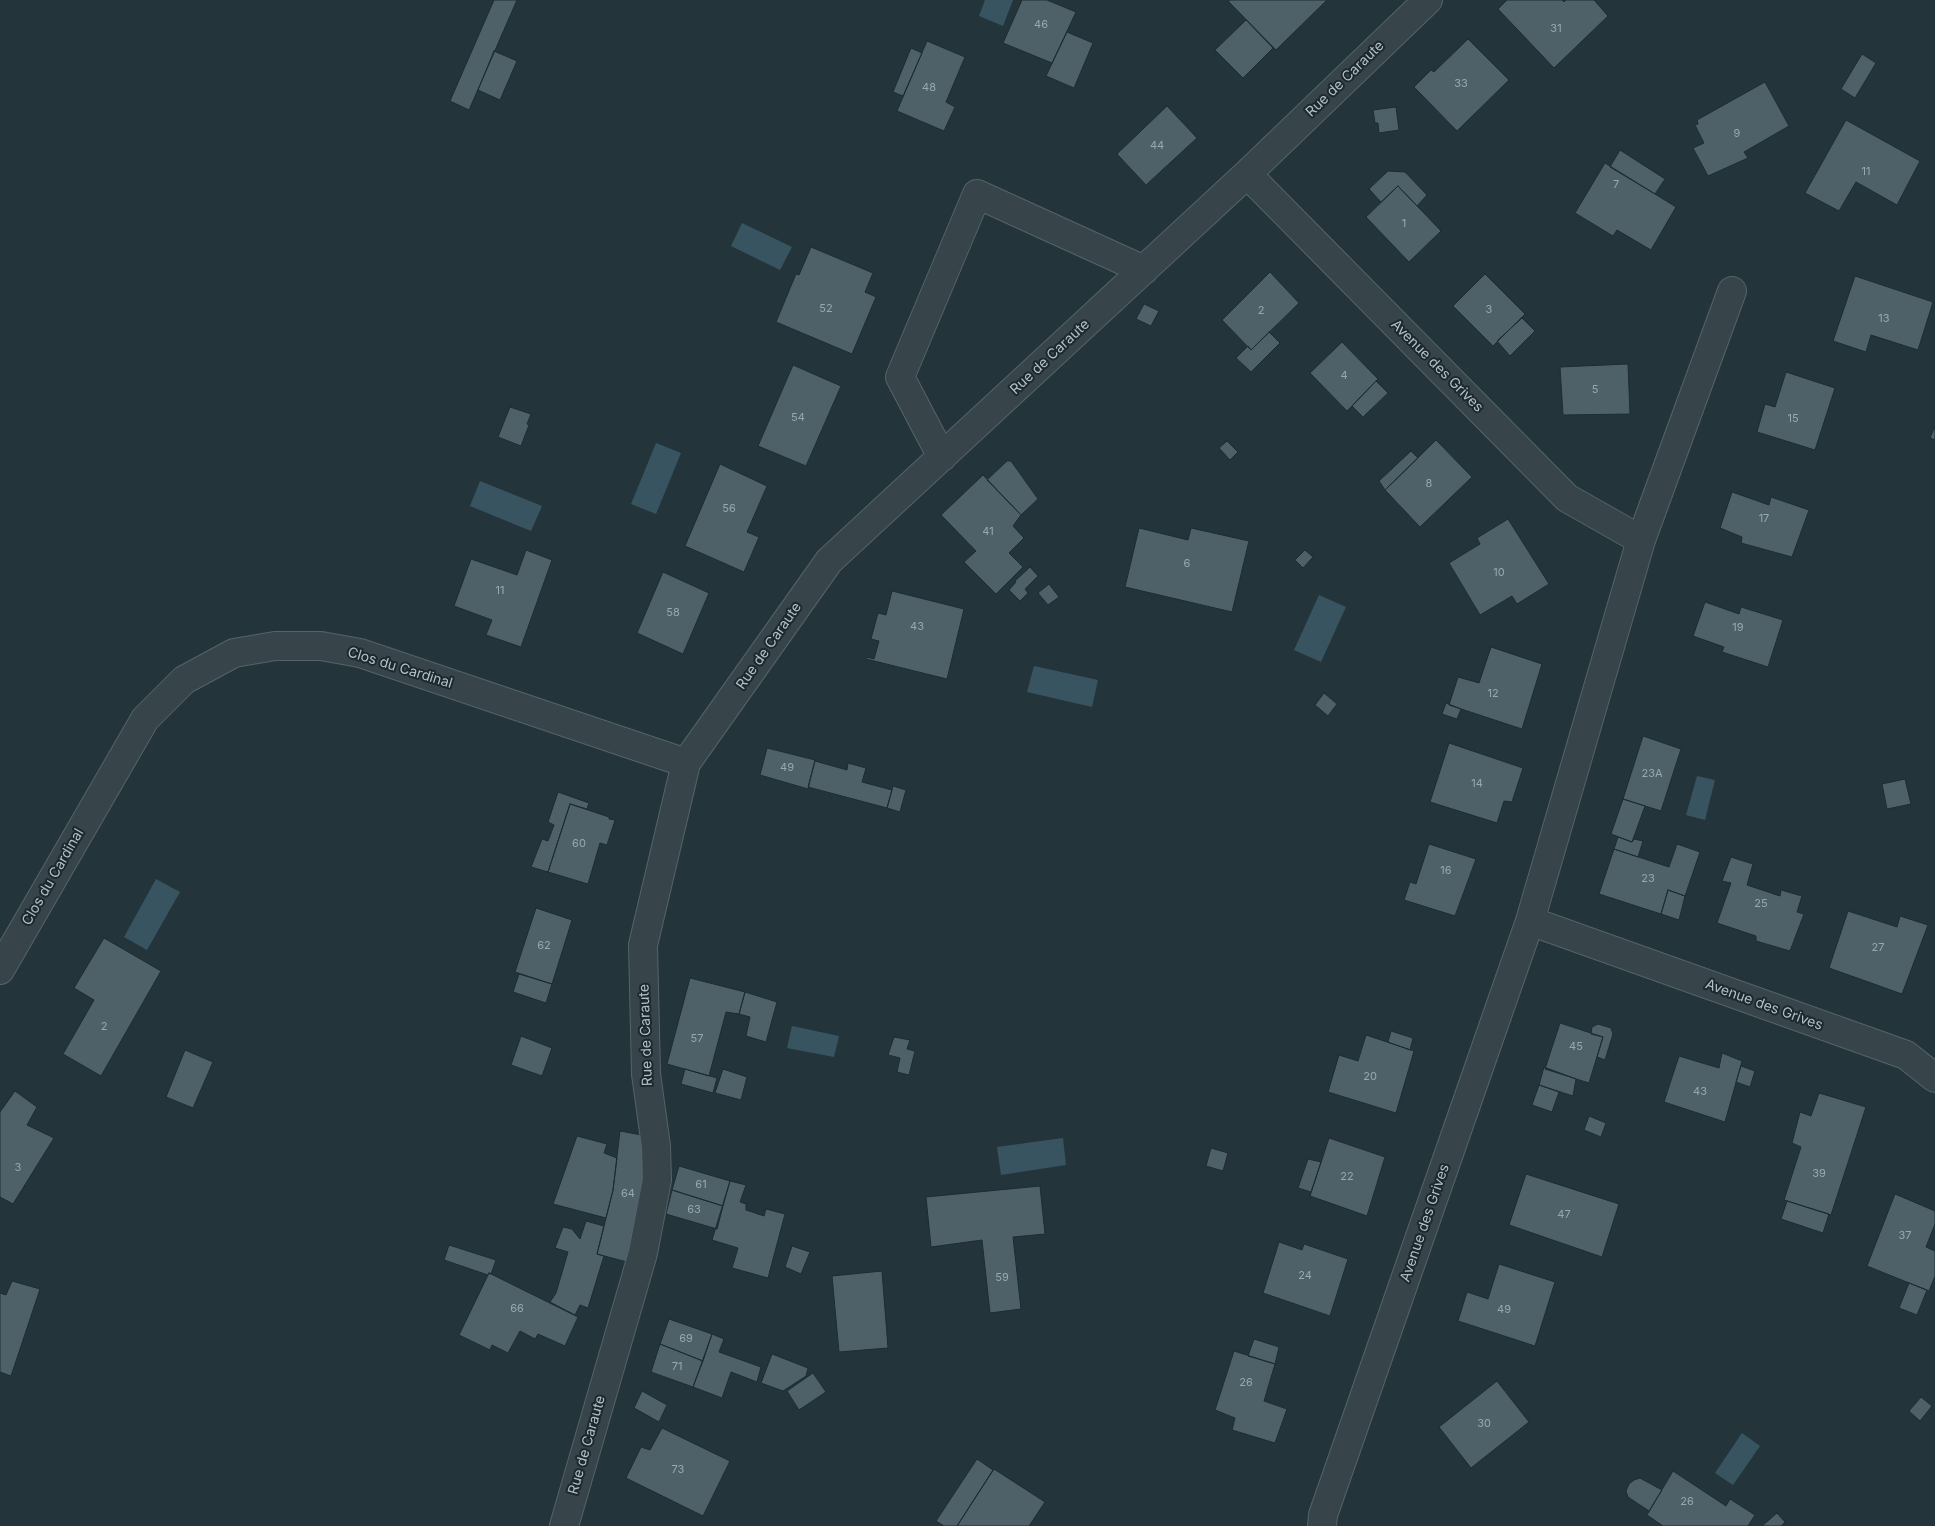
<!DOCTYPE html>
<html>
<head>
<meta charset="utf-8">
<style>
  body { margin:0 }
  canvas { display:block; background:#23343a }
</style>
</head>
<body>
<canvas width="1935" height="1526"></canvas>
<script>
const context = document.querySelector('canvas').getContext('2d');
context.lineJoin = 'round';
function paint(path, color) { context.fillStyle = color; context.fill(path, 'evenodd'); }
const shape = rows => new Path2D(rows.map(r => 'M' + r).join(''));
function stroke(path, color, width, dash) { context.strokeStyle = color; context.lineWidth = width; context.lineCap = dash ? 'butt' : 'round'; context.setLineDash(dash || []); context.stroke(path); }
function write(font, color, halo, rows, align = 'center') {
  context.font = font + ' Inter,sans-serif'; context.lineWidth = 4; context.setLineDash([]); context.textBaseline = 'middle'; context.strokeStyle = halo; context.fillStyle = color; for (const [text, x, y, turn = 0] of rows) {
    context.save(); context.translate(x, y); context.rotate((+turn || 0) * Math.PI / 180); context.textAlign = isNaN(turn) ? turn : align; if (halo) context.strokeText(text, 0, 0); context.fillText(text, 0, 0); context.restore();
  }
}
paint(shape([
  [985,0,1013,0,1003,26,979,16],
  [742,223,792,247,780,270,731,246],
  [656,443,681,453,656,514,631,504],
  [480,481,542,506,531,531,470,506],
  [1319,595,1346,607,1321,662,1294,650],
  [1034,666,1098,680,1092,707,1027,692],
  [1697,776,1715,780,1705,820,1686,815],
  [156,879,180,892,147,950,124,937],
  [792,1026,839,1036,834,1057,787,1048],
  [1063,1138,1066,1165,1001,1175,997,1147],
  [1742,1433,1760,1446,1733,1485,1715,1473]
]), '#385461');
const building = shape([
  [494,0,517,0,469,110,450,101,494,0],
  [1022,0,1047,0,1076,12,1052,63,1003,43,1022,0],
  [1230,0,1327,0,1276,50,1228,1,1230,0],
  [1507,0,1562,0,1564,2,1566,0,1594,0,1608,16,1554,68,1498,9,1507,0],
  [1246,20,1273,48,1243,78,1215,50,1246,20],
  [1067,32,1093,43,1074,88,1046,76,1067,32],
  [1468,39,1509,80,1457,131,1414,87,1431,70,1434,72,1468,39],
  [927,41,965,57,946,102,955,107,944,131,897,111,927,41],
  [911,48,922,53,903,96,893,92,911,48],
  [494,51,517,61,500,100,478,90,494,51],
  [1862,54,1876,63,1855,98,1841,89,1862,54],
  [1765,82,1789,126,1744,152,1748,158,1708,176,1693,148,1704,143,1695,125,1698,124,1697,120,1765,82],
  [1167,106,1197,138,1146,185,1117,154,1167,106],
  [1396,107,1399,130,1379,133,1378,123,1375,123,1373,110,1396,107],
  [1846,120,1920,161,1897,205,1856,182,1839,211,1805,193,1846,120],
  [1620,150,1665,179,1655,194,1610,167,1620,150],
  [1605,163,1676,207,1651,250,1617,230,1613,236,1575,213,1605,163],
  [1388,171,1405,172,1427,195,1417,206,1398,186,1381,202,1369,189,1388,171],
  [1398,186,1441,231,1409,262,1366,217,1398,186],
  [811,247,873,273,865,292,876,297,852,354,776,322,796,274,799,275,811,247],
  [1270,272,1299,303,1251,350,1222,320,1270,272],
  [1485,274,1525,314,1493,346,1453,306,1485,274],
  [1855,276,1933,302,1918,350,1871,335,1866,352,1833,341,1855,276],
  [1144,304,1159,311,1151,326,1136,319,1144,304],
  [1522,318,1535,331,1510,356,1497,341,1522,318],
  [1269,332,1280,343,1251,372,1236,358,1248,346,1251,350,1269,332],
  [1342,342,1378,379,1347,411,1310,373,1342,342],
  [1628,364,1630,414,1563,415,1560,367,1628,364],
  [793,365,841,386,806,466,758,446,793,365],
  [1786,372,1835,388,1815,450,1757,432,1765,404,1775,407,1786,372],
  [1376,381,1388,393,1363,417,1352,406,1376,381],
  [510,407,531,414,527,424,529,425,521,446,498,437,510,407],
  [1935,426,1935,440,1930,438,1935,426],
  [1436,440,1472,477,1420,527,1385,490,1436,440],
  [1227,441,1238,452,1230,460,1219,448,1227,441],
  [1411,451,1418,458,1385,490,1379,481,1411,451],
  [1007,461,1011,461,1038,499,1021,515,987,480,1007,461],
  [720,464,767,486,747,532,759,537,744,572,685,546,720,464],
  [983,475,1021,515,1013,526,1024,538,1009,553,1023,567,996,594,964,562,976,551,941,515,983,475],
  [1732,492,1769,505,1771,497,1809,510,1792,557,1741,543,1742,537,1720,528,1732,492],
  [1508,519,1549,584,1517,604,1512,596,1480,615,1449,563,1480,544,1477,538,1508,519],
  [1139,528,1188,540,1191,528,1249,541,1232,612,1125,587,1139,528],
  [526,550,552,560,521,647,486,635,492,620,454,606,471,559,517,575,526,550],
  [1305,550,1313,557,1303,568,1295,560,1305,550],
  [1030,567,1038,576,1025,589,1028,593,1020,601,1009,590,1016,582,1015,581,1030,567],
  [663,572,709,593,683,654,637,633,663,572],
  [1049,584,1059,597,1048,605,1038,593,1049,584],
  [892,591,964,609,947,679,866,659,867,657,874,659,879,641,871,639,878,613,886,615,892,591],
  [1705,602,1739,614,1741,607,1783,620,1768,667,1722,652,1724,647,1693,636,1705,602],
  [1491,647,1542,664,1522,729,1449,705,1458,677,1479,683,1491,647],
  [1324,693,1337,704,1328,716,1315,705,1324,693],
  [1446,703,1461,709,1457,719,1442,714,1446,703],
  [1643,736,1681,749,1661,811,1623,799,1643,736],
  [1449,743,1523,768,1512,802,1504,801,1497,823,1430,802,1449,743],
  [767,748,815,760,808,789,760,775,767,748],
  [815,761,847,770,848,763,866,768,862,782,892,790,887,808,808,787,815,761],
  [1905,779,1911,804,1887,809,1882,784,1905,779],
  [893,786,906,790,900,812,887,808,893,786],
  [558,792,589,803,587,809,570,804,548,872,531,867,542,839,548,841,554,825,548,822,558,792],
  [1623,799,1645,806,1632,842,1611,834,1623,799],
  [570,804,609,817,609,819,615,820,607,845,600,843,588,884,548,872,570,804],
  [1618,837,1632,842,1634,839,1643,841,1638,857,1614,849,1618,837],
  [1429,844,1476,859,1455,916,1404,900,1410,882,1416,884,1429,844],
  [1677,844,1700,852,1685,896,1668,890,1661,914,1599,894,1614,849,1669,867,1677,844],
  [1731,857,1753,864,1747,885,1780,896,1781,890,1802,896,1797,912,1804,914,1790,951,1756,941,1756,936,1717,923,1731,883,1722,881,1731,857],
  [1668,890,1685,896,1679,920,1661,914,1668,890],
  [536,908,572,920,552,984,515,972,536,908],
  [1848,911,1897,927,1900,916,1928,925,1902,994,1829,968,1848,911],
  [104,938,161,971,101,1076,63,1054,94,1000,74,988,104,938],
  [519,974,552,984,546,1003,513,992,519,974],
  [690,978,745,992,739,1014,726,1012,709,1076,667,1064,690,978],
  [745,992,777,1002,766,1042,746,1036,750,1017,739,1014,745,992],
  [1560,1023,1603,1037,1589,1083,1545,1069,1560,1023],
  [1598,1024,1611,1028,1613,1034,1605,1060,1597,1057,1603,1037,1591,1034,1592,1027,1598,1024],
  [1391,1031,1413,1038,1410,1050,1388,1042,1391,1031],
  [1366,1035,1414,1051,1396,1113,1328,1092,1339,1055,1358,1061,1366,1035],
  [521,1036,552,1048,542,1076,511,1065,521,1036],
  [894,1037,910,1040,907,1049,915,1051,909,1075,897,1072,900,1058,888,1055,894,1037],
  [185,1050,213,1062,193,1108,166,1097,185,1050],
  [1722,1053,1742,1061,1725,1122,1664,1102,1679,1056,1719,1068,1722,1053],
  [1741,1066,1755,1071,1750,1087,1736,1082,1741,1066],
  [1544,1067,1576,1079,1573,1096,1539,1085,1544,1067],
  [685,1069,717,1078,713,1093,681,1084,685,1069],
  [723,1069,747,1077,741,1100,715,1093,723,1069],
  [1539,1085,1559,1092,1552,1112,1532,1105,1539,1085],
  [15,1091,37,1107,27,1125,54,1138,13,1204,0,1197,0,1112,15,1091],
  [1819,1093,1866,1107,1831,1215,1784,1200,1801,1147,1792,1143,1800,1112,1811,1116,1819,1093],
  [1589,1116,1606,1123,1601,1137,1584,1130,1589,1116],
  [620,1131,647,1136,644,1198,627,1262,597,1254,613,1190,620,1131],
  [577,1136,607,1144,604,1153,617,1158,613,1190,606,1218,553,1204,577,1136],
  [1329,1138,1385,1157,1367,1216,1310,1196,1329,1138],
  [1211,1148,1228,1153,1223,1171,1206,1166,1211,1148],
  [1308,1159,1321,1162,1311,1192,1298,1188,1308,1159],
  [679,1166,730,1181,723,1206,672,1190,679,1166],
  [1526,1174,1619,1204,1602,1257,1509,1225,1526,1174],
  [730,1181,746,1185,740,1202,746,1204,746,1210,764,1216,766,1209,785,1214,768,1278,732,1268,738,1248,712,1240,730,1181],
  [1040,1186,1045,1234,1013,1237,1021,1309,990,1313,982,1240,931,1247,926,1197,1040,1186],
  [672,1190,723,1206,717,1229,666,1214,672,1190],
  [1895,1194,1935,1211,1935,1224,1926,1247,1935,1251,1935,1276,1929,1291,1867,1266,1895,1194],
  [1787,1201,1829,1214,1823,1233,1781,1219,1787,1201],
  [586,1221,604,1226,597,1254,604,1256,588,1308,580,1305,575,1315,550,1302,556,1293,568,1252,555,1248,563,1227,572,1229,580,1239,586,1221],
  [1279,1242,1302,1250,1304,1244,1348,1259,1330,1316,1263,1293,1279,1242],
  [449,1245,496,1260,491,1274,489,1273,488,1275,444,1260,449,1245],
  [792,1246,810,1252,801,1274,785,1267,792,1246],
  [1499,1264,1555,1282,1535,1346,1458,1321,1467,1292,1488,1299,1499,1264],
  [882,1271,888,1348,839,1352,832,1276,882,1271],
  [489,1273,578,1317,565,1346,538,1334,535,1339,520,1331,508,1353,492,1345,490,1350,459,1335,489,1273],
  [12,1281,40,1289,11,1376,0,1372,0,1293,6,1295,12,1281],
  [1909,1283,1927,1290,1917,1315,1899,1308,1909,1283],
  [669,1319,712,1334,703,1361,660,1344,669,1319],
  [712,1334,724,1339,719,1352,761,1367,757,1382,731,1372,722,1398,693,1387,712,1334],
  [1254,1339,1279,1347,1275,1364,1248,1356,1254,1339],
  [660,1344,703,1361,693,1387,651,1372,660,1344],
  [1234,1351,1275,1364,1264,1401,1287,1409,1275,1443,1232,1430,1235,1418,1215,1410,1234,1351],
  [772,1354,808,1368,806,1376,783,1391,761,1383,772,1354],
  [813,1373,826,1392,799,1410,787,1391,813,1373],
  [1497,1381,1529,1422,1471,1468,1439,1427,1497,1381],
  [642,1391,667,1405,659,1422,634,1408,642,1391],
  [1921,1397,1932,1406,1920,1421,1909,1411,1921,1397],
  [662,1428,730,1461,703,1516,626,1478,641,1447,650,1450,662,1428],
  [977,1459,993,1470,957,1526,944,1526,936,1521,977,1459],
  [994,1469,1045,1502,1029,1526,957,1526,994,1469],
  [1673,1471,1726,1506,1730,1499,1755,1515,1748,1526,1663,1526,1647,1515,1673,1471],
  [1640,1478,1662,1490,1649,1511,1628,1497,1626,1491,1629,1484,1634,1480,1640,1478],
  [1777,1513,1785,1522,1781,1526,1762,1526,1777,1513]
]);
paint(building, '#4f6168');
stroke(building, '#1e2c32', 1);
const minor = shape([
  [1247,174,1567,498,1641,540,1530,921,1323,1515,1322,1526],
  [942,457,900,377,977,194,1144,270],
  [1641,540,1732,291],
  [1530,921,1906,1055,1935,1078],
  [0,970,145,719,184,680,234,653,275,646,321,646,360,653,686,763],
  [564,1526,643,1253,657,1180,656,1146,646,1074,643,945,686,763,829,561,1247,174,1428,0]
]);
stroke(minor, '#556369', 30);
stroke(minor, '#37454b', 28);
write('11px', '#99a8ae', null, [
  ["46",1041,25],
  ["31",1556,29],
  ["33",1461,84],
  ["48",929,88],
  ["9",1737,134],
  ["44",1157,146],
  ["11",1866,172],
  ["7",1616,185],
  ["1",1404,224],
  ["52",826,309],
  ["3",1489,310],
  ["2",1261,311],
  ["13",1884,319],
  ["4",1344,376],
  ["5",1595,390],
  ["54",798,418],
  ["15",1793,419],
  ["8",1429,484],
  ["56",729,509],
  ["17",1764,519],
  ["41",988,532],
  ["6",1187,564],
  ["10",1499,573],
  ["11",500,591],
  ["58",673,613],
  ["43",917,627],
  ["19",1738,628],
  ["12",1493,694],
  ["49",787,768],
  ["23A",1652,774],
  ["14",1477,784],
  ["60",579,844],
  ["16",1446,871],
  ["23",1648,879],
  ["25",1761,904],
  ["62",544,946],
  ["27",1878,948],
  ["2",104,1027],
  ["57",697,1039],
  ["45",1576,1047],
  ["20",1370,1077],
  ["43",1700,1092],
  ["3",18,1168],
  ["39",1819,1174],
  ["22",1347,1177],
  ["61",701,1185],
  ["64",628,1194],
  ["63",694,1210],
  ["47",1564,1215],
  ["37",1905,1236],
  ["24",1305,1276],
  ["59",1002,1278],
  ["66",517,1309],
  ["49",1504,1310],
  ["69",686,1339],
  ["71",677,1367],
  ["26",1246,1383],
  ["30",1484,1424],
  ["73",678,1470],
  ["26",1687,1502]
]);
write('14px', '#b2c0c6', '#1c292f', [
  ["Rue de Caraute",1345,79,-44],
  ["Rue de Caraute",1050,357,-43],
  ["Avenue des Grives",1437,366,45],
  ["Rue de Caraute",769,646,-55],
  ["Clos du Cardinal",400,668,17],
  ["Clos du Cardinal",53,877,-60],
  ["Avenue des Grives",1764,1005,20],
  ["Rue de Caraute",646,1035,-92],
  ["Avenue des Grives",1425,1223,-71],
  ["Rue de Caraute",587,1445,-74]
]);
</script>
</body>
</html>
